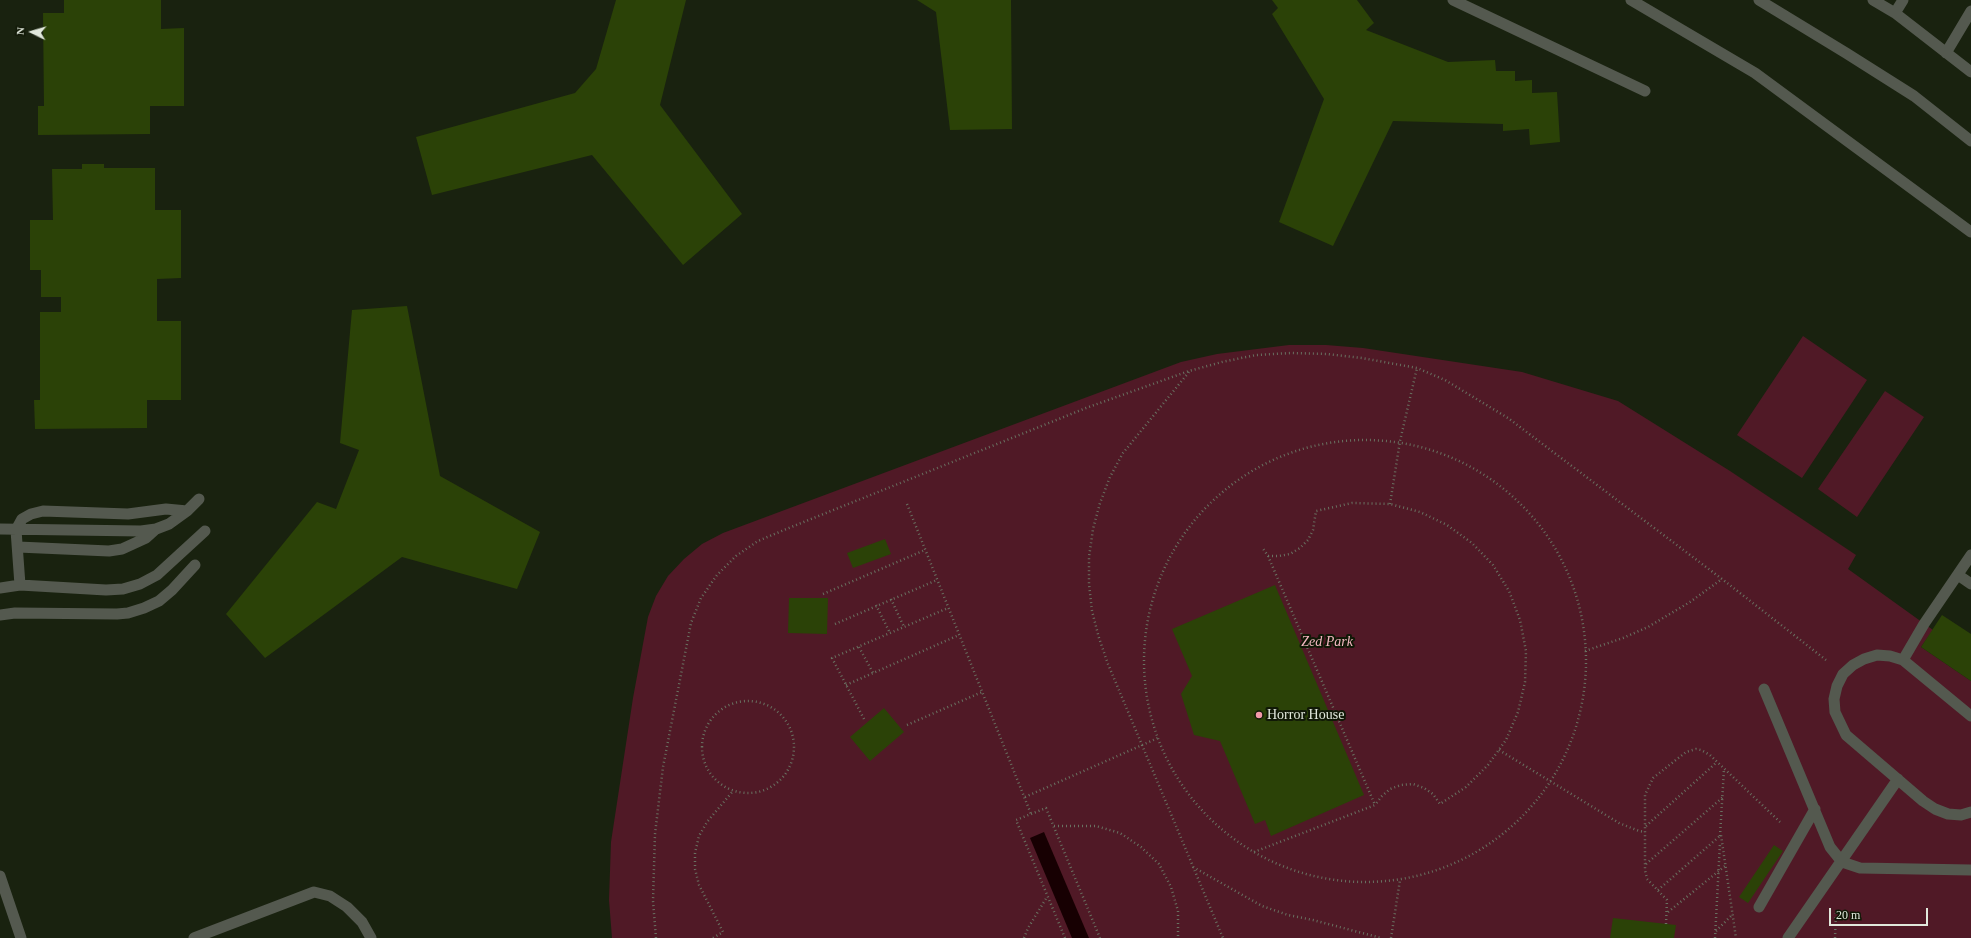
<!DOCTYPE html>
<html>
<head>
<meta charset="utf-8">
<style>
  body { margin:0 }
  #map { position:relative; width:1971px; height:938px; overflow:hidden; background:#19220f; font-family:"Times New Roman",serif }
  canvas { display:block }
  .north { position:absolute; left:12px; top:12px; width:40px; height:40px; -webkit-text-stroke:3px #101806; paint-order:stroke; rotate:275deg; font-size:11px; font-weight:700; line-height:16px; text-align:center; color:#e1e8dc }
  .north::after { content:''; display:block; margin:auto; width:14px; height:18px; background:#e1e8dc; clip-path:polygon(50% 0,100% 100%,50% 72%,0 100%) }
  .scale { position:absolute; left:1829px; top:908px; width:99px; height:18px; box-sizing:border-box; border:2px solid #e1e8dc; border-top:0; padding-left:5px; font-size:12px; line-height:14px; white-space:nowrap; color:#e1e8dc; -webkit-text-stroke:3px #101806; paint-order:stroke }
</style>
</head>
<body>
<div id="map">
<canvas width="1971" height="938"></canvas>
<div class="north">N</div>
<div class="scale">20 m</div>
</div>
<script>
const context = document.querySelector('canvas').getContext('2d');
context.lineJoin = 'round';
function paint(path, color) { context.fillStyle = color; context.fill(path, 'evenodd'); }
const shape = rows => new Path2D(rows.map(r => 'M' + r).join(''));
function stroke(path, color, width, dash) { context.strokeStyle = color; context.lineWidth = width; context.lineCap = dash ? 'butt' : 'round'; context.setLineDash(dash || []); context.stroke(path); }
function write(font, color, halo, rows, align = 'center') {
  context.font = font + ' "Times New Roman",serif'; context.lineWidth = 4; context.setLineDash([]); context.textBaseline = 'middle'; context.strokeStyle = halo; context.fillStyle = color; for (const [text, x, y, turn = 0] of rows) {
    context.save(); context.translate(x, y); context.rotate((+turn || 0) * Math.PI / 180); context.textAlign = isNaN(turn) ? turn : align; if (halo) context.strokeText(text, 0, 0); context.fillText(text, 0, 0); context.restore();
  }
}
paint(shape([
  [1803,336,1867,380,1802,478,1737,435],
  [1289,345,1326,345,1363,348,1522,372,1618,401,1730,471,1856,555,1848,569,1933,630,1921,647,1971,681,1971,938,612,938,609,900,611,842,633,698,648,617,656,596,668,576,684,559,702,544,723,533,1181,362,1217,354],
  [1885,391,1924,417,1857,517,1818,489]
]), '#501926');
paint(shape([
  [1044,832,1089,938,1072,938,1030,838]
]), '#170002');
paint(shape([
  [64,0,161,0,161,29,184,28,184,106,150,106,150,134,38,135,38,106,44,106,43,13,64,13],
  [616,0,686,0,660,105,742,214,683,265,592,155,432,195,416,137,575,93,596,69],
  [917,0,1011,0,1012,129,950,130,936,12],
  [1272,0,1357,0,1374,23,1366,30,1448,62,1495,60,1496,71,1515,71,1515,81,1532,80,1532,93,1557,92,1560,142,1530,145,1529,129,1503,131,1503,124,1393,121,1333,246,1279,222,1324,99,1272,14,1278,8],
  [82,164,104,164,104,168,155,168,155,210,181,210,181,278,157,279,157,321,181,321,181,400,147,400,147,428,35,429,34,400,40,400,40,312,61,312,61,297,41,297,41,270,30,270,30,220,53,220,52,169,82,169],
  [407,306,440,476,540,532,517,589,402,557,265,658,226,614,317,502,336,509,359,450,340,443,352,310],
  [885,539,891,554,853,568,847,553],
  [1275,585,1364,795,1271,836,1265,820,1255,824,1220,741,1194,735,1181,694,1192,676,1172,629],
  [789,598,828,598,827,634,788,633],
  [1942,615,1971,634,1971,681,1921,647],
  [884,708,904,732,870,761,850,737],
  [1774,845,1783,851,1748,903,1739,897],
  [1613,918,1676,925,1674,938,1610,938]
]), '#2b4207');
stroke(shape([
  [1189,372,1123,453,1110,477,1100,503,1093,529,1089,557,1089,584,1092,611,1099,638,1108,664,1223,938],
  '1144 661a221 221 0 1 1 442 0a221 221 0 1 1-442 0Z',
  [907,504,1031,814],
  [1390,504,1400,441,1417,368],
  [1268,556,1279,556,1290,554,1300,548,1308,540,1313,530,1316,511,1352,503,1390,504,1420,512,1447,525,1472,543,1493,565,1509,591,1520,620,1526,651,1525,682,1518,712,1506,740,1488,765,1466,787,1440,804,1433,794,1424,788,1413,784,1401,785,1390,789,1382,796,1375,805],
  [823,594,925,550],
  [891,599,904,627],
  [876,605,890,633],
  [835,624,937,580],
  [859,647,873,673],
  [1585,651,1623,638,1648,627,1690,602,1722,579],
  [846,685,959,635],
  '702 747a46 46 0 1 1 92 0a46 46 0 1 1-92 0Z',
  [864,719,832,658,948,608],
  [907,725,982,692],
  [1499,750,1619,823,1639,831,1645,832],
  [1025,797,1158,738],
  [1054,826,1096,826,1120,833,1141,847,1159,864,1171,887,1178,911,1178,938],
  [1646,826,1717,762],
  [1720,836,1724,769],
  [1254,852,1375,805,1268,556,1262,547],
  [1646,864,1723,797],
  [1193,867,1262,906,1288,915,1313,920,1381,938],
  [1658,890,1721,835,1736,938],
  [1668,912,1725,866],
  [1666,924,1667,900,1647,879,1645,870,1645,795,1653,778,1686,752,1696,749,1701,750,1710,755,1780,822],
  [1716,931,1733,914],
  [656,938,653,901,655,834,663,767,691,623,701,598,717,575,736,556,758,541,784,530,1086,408,1189,371,1222,362,1256,355,1292,353,1327,354,1362,358,1417,368,1445,380,1508,418,1722,579,1826,660],
  [713,938,723,932,699,885,695,869,695,853,699,836,707,822,733,791],
  [1024,938,1028,928,1047,897],
  [1065,938,1016,820,1046,808,1100,938],
  [1391,938,1400,880],
  [1715,938,1720,843],
  [1835,938,1836,912]
]), '#697161', 2.5, [1, 3]);
stroke(shape([
  [0,529,141,531,156,529,169,524,187,511,199,499],
  [18,547,109,551,122,549,146,538,156,529],
  [1958,575,1971,584],
  [20,585,16,530,22,519,31,514,43,511,128,514,166,509,187,511],
  [0,588,20,585,106,590,123,589,140,584,157,575,205,531],
  [0,615,15,613,117,614,128,613,144,608,159,601,172,590,195,565],
  [1903,660,1924,624,1971,555],
  [1764,689,1830,847,1842,862,1860,868,1971,870],
  [1971,716,1903,660,1890,656,1877,655,1864,659,1853,665,1843,674,1837,686,1834,699,1835,712,1846,735,1923,801,1935,809,1948,814,1961,815,1971,812],
  [1759,907,1815,809],
  [194,938,314,892,330,896,347,907,362,922,371,938],
  [1788,938,1898,779]
]), '#54594f', 11);
stroke(shape([
  [1453,0,1645,91],
  [1759,0,1846,53,1914,96,1971,141],
  [1873,0,1895,13,1971,72],
  [1895,13,1903,0],
  [1946,53,1971,11],
  [0,876,21,938]
]), '#54594f', 11);
stroke(shape([
  [1631,0,1755,73,1971,232]
]), '#54594f', 11);
for (const [x, y, r, color] of [
  [1259,715,4,"#f39aa9"]
]) { const dot = new Path2D(); dot.arc(x, y, r, 0, 2 * Math.PI); context.fillStyle = color; context.fill(dot); stroke(dot, '#101806', 1.5); }
write('italic 14px', '#f3b7c0', '#101806', [
  ["Zed Park",1327,642]
]);
write('14px', '#e1e8dc', '#101806', [
  ["Horror House",1267,715]
], 'left');
</script>
</body>
</html>
